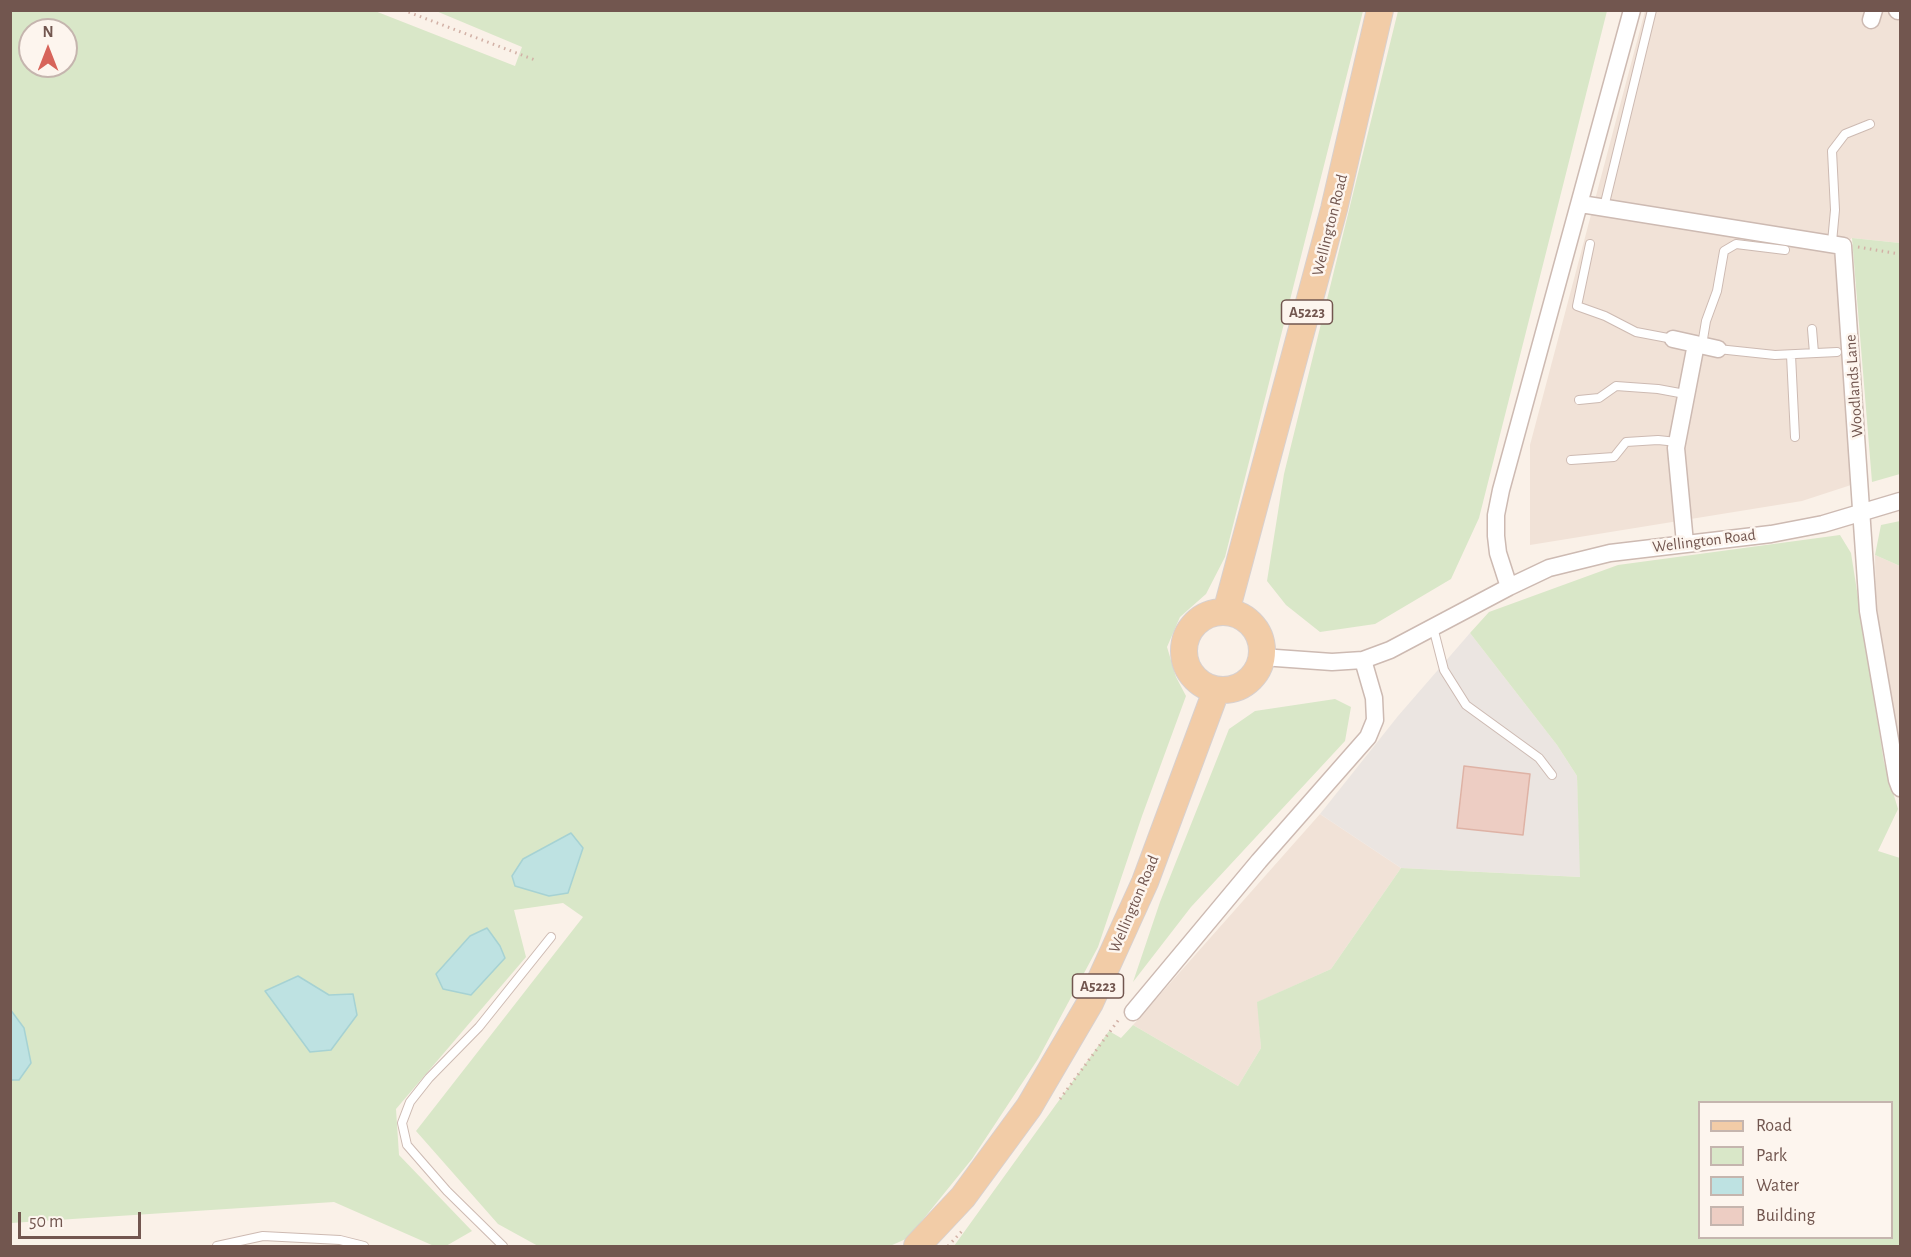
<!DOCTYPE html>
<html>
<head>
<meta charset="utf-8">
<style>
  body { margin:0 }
  #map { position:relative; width:1911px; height:1257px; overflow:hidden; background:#faf1e8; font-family:"Alegreya Sans",sans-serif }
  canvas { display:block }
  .frame { position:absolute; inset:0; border:12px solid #72564f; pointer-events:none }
  .legend { position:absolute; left:1698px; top:1101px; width:195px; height:138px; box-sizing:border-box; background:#fdf5ee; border:2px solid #c5b5ae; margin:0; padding:8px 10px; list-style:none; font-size:18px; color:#72564f }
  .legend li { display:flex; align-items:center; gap:12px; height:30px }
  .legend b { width:30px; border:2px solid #c5b5ae }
  .north { position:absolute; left:18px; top:18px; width:60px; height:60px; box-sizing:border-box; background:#fdf5ee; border:2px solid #c5b5ae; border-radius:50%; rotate:0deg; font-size:16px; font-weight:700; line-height:24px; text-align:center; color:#72564f }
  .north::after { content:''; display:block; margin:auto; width:21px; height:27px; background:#d7645a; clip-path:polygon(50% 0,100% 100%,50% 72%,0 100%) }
  .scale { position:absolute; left:18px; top:1212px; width:123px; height:27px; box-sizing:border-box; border:3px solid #72564f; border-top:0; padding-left:8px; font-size:18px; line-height:21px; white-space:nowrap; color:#72564f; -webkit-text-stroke:4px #fdf5ee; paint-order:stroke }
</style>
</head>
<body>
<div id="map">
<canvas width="1911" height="1257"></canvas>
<div class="frame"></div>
<ul class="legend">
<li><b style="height:8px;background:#f2cca7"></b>Road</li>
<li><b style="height:16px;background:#d9e7c8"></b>Park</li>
<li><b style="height:16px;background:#bee2e2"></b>Water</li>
<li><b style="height:16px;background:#edcdc3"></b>Building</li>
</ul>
<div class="north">N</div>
<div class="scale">50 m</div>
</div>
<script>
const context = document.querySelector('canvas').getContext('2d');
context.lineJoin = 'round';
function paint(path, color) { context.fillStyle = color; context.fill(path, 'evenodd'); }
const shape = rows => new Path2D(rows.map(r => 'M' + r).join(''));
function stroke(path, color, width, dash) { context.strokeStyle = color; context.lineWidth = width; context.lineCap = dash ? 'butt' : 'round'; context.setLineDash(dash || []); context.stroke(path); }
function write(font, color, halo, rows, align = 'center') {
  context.font = font + ' "Alegreya Sans",sans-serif'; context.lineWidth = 5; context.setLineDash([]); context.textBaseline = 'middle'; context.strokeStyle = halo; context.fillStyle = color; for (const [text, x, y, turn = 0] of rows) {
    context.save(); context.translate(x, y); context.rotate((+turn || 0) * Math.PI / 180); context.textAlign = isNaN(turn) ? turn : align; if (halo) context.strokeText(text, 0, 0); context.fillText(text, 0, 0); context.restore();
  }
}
paint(shape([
  [1645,11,1900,11,1900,243,1852,238,1843,246,1851,485,1802,501,1530,545,1530,445],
  [1875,555,1900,566,1900,747,1876,617],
  [1320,814,1401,868,1331,969,1258,1002,1261,1048,1238,1086,1133,1025]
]), '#f1e2d7');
paint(shape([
  [1470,633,1557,745,1577,776,1581,877,1401,868,1320,814,1398,716]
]), '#ebe5e1');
paint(shape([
  [11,11,375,11,515,66,522,47,436,11,1363,11,1225,557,1206,594,1180,617,1167,647,1176,677,1186,696,1142,816,1098,947,1038,1059,972,1159,908,1238,890,1246,538,1246,498,1224,416,1131,583,917,563,903,514,910,526,957,396,1109,399,1155,472,1231,446,1246,434,1246,334,1202,11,1223,11,1080,19,1080,24,1028,10,1009],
  [30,30,66,30,66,66,30,66],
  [298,976,329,995,353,994,310,1052],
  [1398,11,1607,11,1479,518,1451,579,1375,624,1320,632,1286,605,1267,581,1284,474],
  [1852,238,1900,243,1900,474,1872,482],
  [1900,521,1900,566,1875,555,1881,525],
  [1840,535,1851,553,1884,762,1898,809,1878,851,1900,858,1900,1246,954,1246,1109,1031,1121,1038,1133,1025,1238,1086,1261,1048,1257,1002,1331,969,1401,868,1580,877,1577,776,1557,745,1470,633,1489,612,1618,565],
  [1700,1102,1892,1102,1892,1238,1700,1238],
  [1335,699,1351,707,1345,741,1191,907,1133,982,1160,902,1229,729,1255,711]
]), '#d9e7c8');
const water = shape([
  [571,833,583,848,568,893,549,896,515,886,512,876,523,859,571,833],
  [487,928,500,946,505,958,471,995,443,989,436,974,470,936,487,928],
  [298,976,329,995,353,994,357,1015,331,1050,310,1052,265,991,298,976],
  [10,1009,24,1028,31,1063,19,1080,11,1080,10,1009]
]);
paint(water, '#bee2e2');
stroke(water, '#a6d2d3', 1.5);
const building = shape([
  [1464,766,1530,774,1523,835,1457,828,1464,766]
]);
paint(building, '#edcdc3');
stroke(building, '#deb2a5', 1.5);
const lane = shape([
  [1604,207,1652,10],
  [1832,242,1835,210,1832,151,1845,134,1870,124],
  [1590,244,1577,306,1605,316,1636,332,1673,339],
  [1812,329,1814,353],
  [1702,345,1706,321,1717,291,1724,251,1736,244,1785,250],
  [1718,349,1775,355,1837,352],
  [1791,355,1795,437],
  [1579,400,1599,398,1616,386,1658,389,1685,394],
  [1571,460,1614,457,1626,442,1658,440,1677,442],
  [1433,627,1444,670,1466,705,1539,758,1552,775],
  [217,1246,263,1236,340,1240,364,1246],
  [503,1246,447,1191,407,1145,402,1123,410,1102,429,1078,479,1027,551,937]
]);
const street = shape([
  [1897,10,1898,11],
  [1871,20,1874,10],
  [1581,204,1843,246,1868,611,1897,780,1900,788],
  [1673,339,1718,349],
  [1685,543,1676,448,1696,344],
  [1509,587,1498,553,1496,536,1496,515,1501,490,1632,10],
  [1262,657,1332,662,1363,660,1390,650,1509,587,1549,568,1610,553,1771,534,1823,524,1900,501],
  [1133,1012,1259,861,1368,737,1375,720,1374,698,1363,660]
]);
const primary = shape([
  '1184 651a39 39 0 1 1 78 0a39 39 0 1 1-78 0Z',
  [1226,612,1334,209,1380,10],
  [917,1246,963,1197,1029,1107,1090,1003,1145,882,1216,691]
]);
stroke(lane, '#cdbab2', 10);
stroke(street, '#cdbab2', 19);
stroke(primary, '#d8d0ce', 28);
stroke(shape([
  [403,10,535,60],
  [1858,247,1900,254],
  [1060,1099,1120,1018],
  [948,1246,963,1230]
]), '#d2b1a6', 3, [1.5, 4.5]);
stroke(lane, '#fff', 8);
stroke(street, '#fff', 16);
stroke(primary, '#f2cca7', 26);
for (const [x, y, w] of [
  [1307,312,51],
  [1098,986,51]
]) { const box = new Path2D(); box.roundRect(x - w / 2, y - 12, w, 24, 4.5); context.fillStyle = '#fdf5ee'; context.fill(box); stroke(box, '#72564f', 1.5); }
write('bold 15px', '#72564f', null, [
  ["A5223",1307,312],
  ["A5223",1098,986]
]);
write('16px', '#72564f', '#fdf5ee', [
  ["Wellington Road",1330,225,-76],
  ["Woodlands Lane",1854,386,-94],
  ["Wellington Road",1704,541,-7],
  ["Wellington Road",1134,904,-67]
]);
</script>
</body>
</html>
